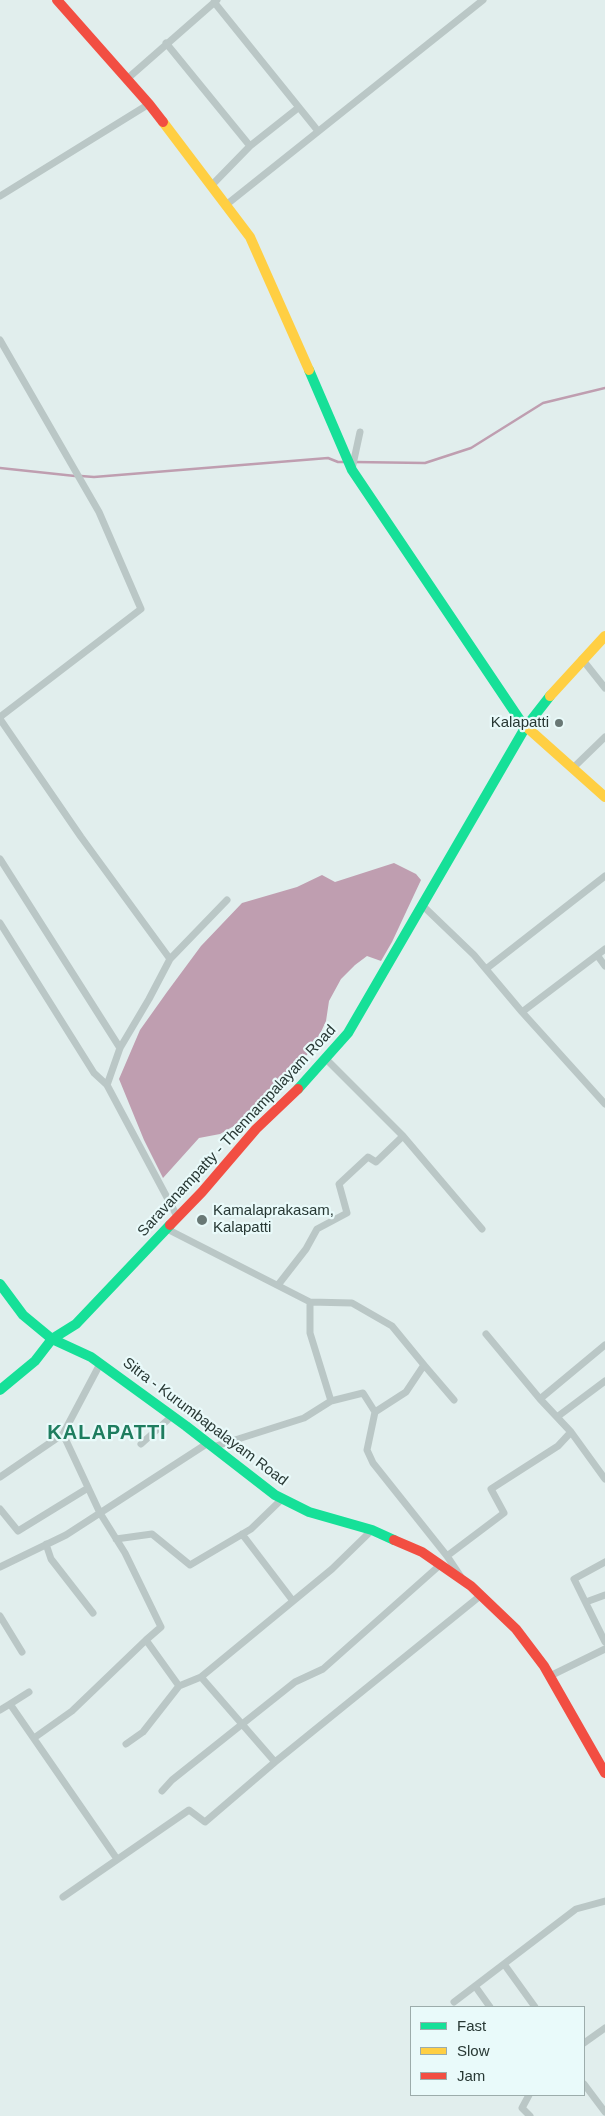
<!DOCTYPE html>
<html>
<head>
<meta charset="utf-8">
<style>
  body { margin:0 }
  #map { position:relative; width:605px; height:2116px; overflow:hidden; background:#e1eeed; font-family:Arial,sans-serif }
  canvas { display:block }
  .legend { position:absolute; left:410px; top:2006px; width:175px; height:90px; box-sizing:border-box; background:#e9fafa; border:1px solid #9cacab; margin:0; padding:6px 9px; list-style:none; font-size:15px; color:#283834 }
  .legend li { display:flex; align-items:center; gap:10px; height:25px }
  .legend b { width:25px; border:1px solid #9cacab }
</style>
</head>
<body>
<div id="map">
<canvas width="605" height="2116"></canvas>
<ul class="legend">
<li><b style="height:6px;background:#16e098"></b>Fast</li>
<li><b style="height:6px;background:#ffcf43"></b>Slow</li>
<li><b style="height:6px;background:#f24e42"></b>Jam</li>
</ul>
</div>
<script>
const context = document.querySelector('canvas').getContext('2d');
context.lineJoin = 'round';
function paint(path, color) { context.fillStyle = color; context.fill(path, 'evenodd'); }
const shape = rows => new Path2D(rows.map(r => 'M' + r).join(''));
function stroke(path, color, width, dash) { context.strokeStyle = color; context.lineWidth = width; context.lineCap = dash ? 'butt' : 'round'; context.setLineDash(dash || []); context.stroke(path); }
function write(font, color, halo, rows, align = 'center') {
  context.font = font + ' Arial,sans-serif'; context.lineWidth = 4.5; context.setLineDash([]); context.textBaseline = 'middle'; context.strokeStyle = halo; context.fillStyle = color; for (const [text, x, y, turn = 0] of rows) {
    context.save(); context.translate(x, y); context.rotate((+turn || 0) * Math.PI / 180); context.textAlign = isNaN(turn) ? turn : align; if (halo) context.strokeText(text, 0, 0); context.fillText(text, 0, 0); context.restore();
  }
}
paint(shape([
  [394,863,416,874,421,880,392,942,381,961,367,956,355,965,341,979,329,1001,326,1021,314,1047,253,1115,220,1134,199,1138,163,1178,144,1140,119,1079,140,1030,167,992,201,946,242,903,297,887,322,875,335,882]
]), '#bf9eb0');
stroke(shape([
  [354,462,425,463,471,448,543,403,605,388],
  [0,468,75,476],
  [81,476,94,477,328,458,338,462,346,462]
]), '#bf9eb0', 2.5);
stroke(shape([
  [214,2,318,131],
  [166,43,250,146],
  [127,79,217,0],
  [211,186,250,146,298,108],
  [0,196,149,104],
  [226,205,483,0],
  [0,340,99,512,141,609,0,717],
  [352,469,360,432],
  [582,659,605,688],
  [0,719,81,837,170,959],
  [573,768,605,737],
  [0,859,120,1048],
  [422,905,474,955,522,1012,605,949],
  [0,923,94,1073,107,1085,178,1218],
  [597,955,605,966],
  [486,969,605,876],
  [522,1012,605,1104],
  [107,1085,120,1048,149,999,170,959,227,900],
  [403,1136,482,1229],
  [167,1229,310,1302,352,1303,392,1326,424,1365,406,1392,375,1412,367,1450,373,1463,447,1556,461,1577],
  [278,1285,306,1249,317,1229,347,1213,339,1184,368,1157,376,1162,403,1136,326,1059],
  [310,1302,310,1333,331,1401],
  [486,1334,540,1399,571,1432,605,1479],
  [100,1364,63,1434,100,1513,125,1553,161,1627,146,1640,179,1686,201,1677,275,1762,480,1596],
  [424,1365,454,1400],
  [540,1399,605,1345],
  [557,1417,605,1381],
  [141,1444,172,1416],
  [213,1447,304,1418,331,1401,363,1393,375,1412],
  [0,1477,63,1434],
  [0,1509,18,1531,88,1488],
  [242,1534,293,1601],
  [116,1539,152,1534,190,1565,251,1529,282,1499],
  [46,1544,51,1559,93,1613],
  [447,1556,504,1513,491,1489,558,1446,571,1432],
  [605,1562,574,1579,605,1642],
  [0,1567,66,1535,208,1443],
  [586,1602,605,1595],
  [0,1616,22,1652],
  [550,1676,605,1649],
  [201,1677,332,1569,372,1530],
  [29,1692,10,1704,117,1859],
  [0,1710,10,1704],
  [34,1738,72,1711,146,1640],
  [126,1744,143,1732,179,1686],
  [162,1791,172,1780,295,1682,323,1669,440,1565],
  [63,1897,189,1810,205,1822,275,1762],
  [504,1964,535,2007],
  [475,1986,490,2007],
  [454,2002,576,1909,605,1901],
  [584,2043,605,2028],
  [584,2084,605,2112],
  [529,2095,522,2108,530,2116]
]), '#bac7c6', 7);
stroke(shape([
  [309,370,352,470,522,723],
  [298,1089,348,1033,525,728,550,696],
  [0,1284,23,1315,52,1339,91,1357,186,1426,275,1495,309,1512,372,1530,394,1540],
  [0,1390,35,1361,52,1339,76,1324,170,1225]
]), '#16e098', 10);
stroke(shape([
  [163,122,250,237,309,370],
  [550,696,605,636],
  [522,723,605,797]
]), '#ffcf43', 10);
stroke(shape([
  [57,0,149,104,163,122],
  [170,1225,202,1192,256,1129,298,1089],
  [394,1540,422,1552,471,1586,516,1629,544,1666,605,1773]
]), '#f24e42', 10);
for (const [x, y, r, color] of [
  [559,723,5,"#697875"],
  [202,1220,6,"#697875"]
]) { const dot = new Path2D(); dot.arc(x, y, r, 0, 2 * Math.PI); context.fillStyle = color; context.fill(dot); stroke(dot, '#e9fafa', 2); }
write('15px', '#283834', '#e9fafa', [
  ["Kalapatti",549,723],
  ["Kamalaprakasam,",213,1211,"left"],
  ["Kalapatti",213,1228,"left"]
], 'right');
write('15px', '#283834', '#e9fafa', [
  ["Saravanampatty - Thennampalayam Road",237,1131,-47],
  ["Sitra - Kurumbapalayam Road",205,1422,37]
]);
context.letterSpacing = '1px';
write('bold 20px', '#1e7d5f', '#e9fafa', [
  ["KALAPATTI",107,1433]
]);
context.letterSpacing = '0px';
</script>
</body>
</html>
